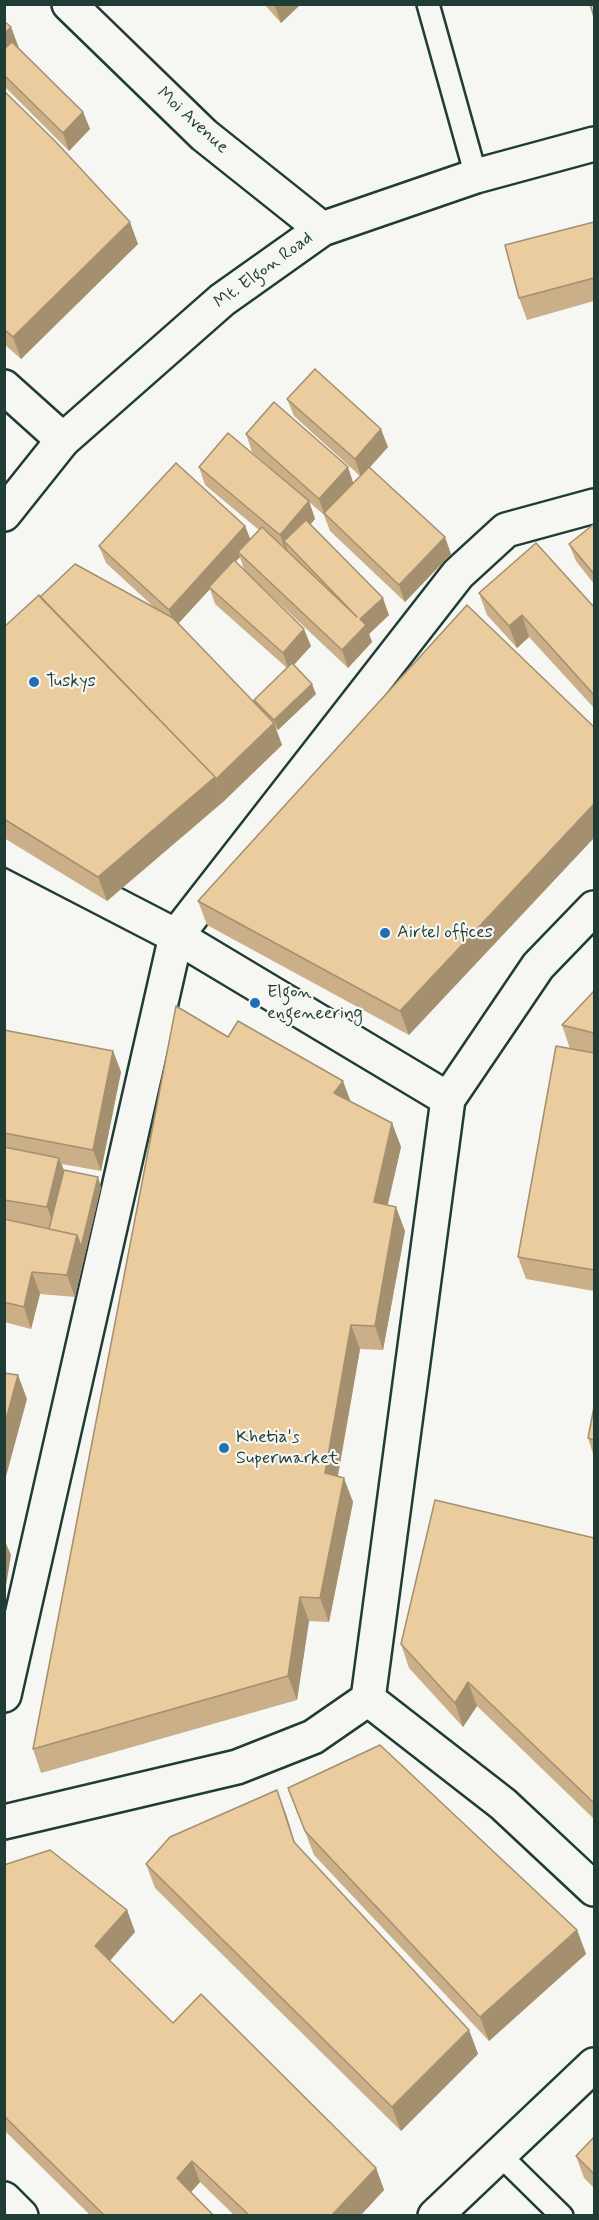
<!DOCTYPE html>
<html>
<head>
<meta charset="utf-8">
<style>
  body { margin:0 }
  #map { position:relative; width:599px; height:2220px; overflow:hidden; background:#f6f6f2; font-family:Mynerve,sans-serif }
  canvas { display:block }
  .frame { position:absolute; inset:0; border:6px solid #1f3d34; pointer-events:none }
</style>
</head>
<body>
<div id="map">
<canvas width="599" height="2220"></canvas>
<div class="frame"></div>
</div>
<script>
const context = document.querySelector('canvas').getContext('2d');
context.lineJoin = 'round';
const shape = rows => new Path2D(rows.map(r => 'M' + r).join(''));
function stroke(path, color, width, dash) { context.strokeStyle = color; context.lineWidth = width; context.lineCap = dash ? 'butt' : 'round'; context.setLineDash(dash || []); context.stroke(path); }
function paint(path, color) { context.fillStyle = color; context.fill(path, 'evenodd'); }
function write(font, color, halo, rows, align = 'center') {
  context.font = font + ' Mynerve,sans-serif'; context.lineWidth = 4.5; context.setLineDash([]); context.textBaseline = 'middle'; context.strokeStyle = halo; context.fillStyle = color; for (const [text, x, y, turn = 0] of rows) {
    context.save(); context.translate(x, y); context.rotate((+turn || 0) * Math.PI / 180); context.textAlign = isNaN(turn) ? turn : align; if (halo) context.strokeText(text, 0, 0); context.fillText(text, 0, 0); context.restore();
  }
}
const service = shape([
  [428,4,476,176],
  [500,2155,562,2216]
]);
const minor = shape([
  [4,387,63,440],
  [4,847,176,936,448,1099],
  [4,1695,176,936,458,574,506,530,594,506],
  [368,1699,503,1804,594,1889],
  [4,1822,237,1767,313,1737,368,1699,448,1099,538,966,594,908],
  [4,2199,21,2216],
  [435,2216,594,2065]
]);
const tertiary = shape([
  [69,4,204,135,322,229],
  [4,514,63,440,222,300,322,229,476,176,594,144]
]);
stroke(service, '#1f3d34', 26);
stroke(minor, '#1f3d34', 38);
stroke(tertiary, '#1f3d34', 38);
stroke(service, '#f6f6f2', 21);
stroke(minor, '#f6f6f2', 33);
stroke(tertiary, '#f6f6f2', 33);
paint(shape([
  [264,4,301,4,281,23],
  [4,21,11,27,19,48,83,112,90,129,69,151,4,86],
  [4,91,138,244,21,359,4,344],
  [594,222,594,301,527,320,519,298],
  [287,399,388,447,370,467,451,554,405,602,330,531,324,515,252,452,246,434,354,483,360,476,294,416],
  [199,467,309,501,315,519,310,525,389,615,369,634,372,642,348,668,244,570,240,557,235,561,311,646,294,665,316,694,278,730,275,727,282,745,224,801,107,901,4,838,4,627,40,597,156,609,106,563,99,546,245,526,250,540,259,530,205,485],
  [210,589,215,604,287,668,254,700,255,704,178,624],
  [594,524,594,584,576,561,569,544],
  [479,593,594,607,594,708,529,637,517,648,487,615],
  [467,605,409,1035,207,925,198,901],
  [594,991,594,1291,526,1279,518,1257,570,1049,562,1025],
  [4,1030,113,1051,121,1072,101,1171,62,1164,64,1170,101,1187,75,1297,40,1294,31,1329,4,1322],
  [228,1037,392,1123,401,1147,387,1205,405,1231,383,1350,360,1349,338,1476,353,1502,329,1622,309,1621,297,1700,41,1773,33,1749],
  [594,1407,594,1457,588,1438],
  [594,1538,594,1819,477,1706,463,1727,409,1668,401,1644],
  [288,1788,577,1930,586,1954,489,2041,314,1855],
  [286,1814,295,1844,469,2030,478,2054,401,2131,155,1888,146,1864],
  [4,1865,127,1910,135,1932,110,1961,173,2023,376,2168,384,2190,360,2216,235,2216,200,2182,191,2192,214,2216,91,2216,4,2130],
  [594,2137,594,2188,584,2178,576,2156]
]), '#caaf88');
paint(shape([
  [277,4,301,4,281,23,275,6],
  [11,27,19,49,4,63,4,34],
  [83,112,90,129,69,151,63,133],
  [130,222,138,244,21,359,13,337],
  [381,429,388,447,361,477,355,459],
  [348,467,354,485,325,516,319,499],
  [309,501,315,519,290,547,284,541,288,551,286,552,280,535],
  [245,526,252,543,238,552,240,557,211,588,209,587,210,589,175,627,169,610],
  [445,537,451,554,405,602,399,585],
  [383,598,389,615,369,634,372,642,348,668,342,650,360,619],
  [522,615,529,637,517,648,509,626],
  [304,629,311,646,289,670,283,653],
  [312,684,316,694,278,730,274,720],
  [274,723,282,745,224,801,216,779],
  [215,777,224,801,107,901,98,877],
  [594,804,594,838,409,1035,400,1011],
  [113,1051,121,1072,101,1171,93,1150],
  [343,1081,352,1105,334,1093],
  [392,1123,401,1147,383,1226,374,1202],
  [59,1158,67,1180,55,1229,47,1207],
  [98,1177,101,1187,75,1297,67,1275,77,1235],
  [396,1207,405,1231,383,1350,375,1326],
  [32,1272,40,1294,31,1329,24,1307],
  [351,1325,360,1349,334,1497,325,1473],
  [18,1375,27,1399,4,1484,4,1427],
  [344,1478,353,1502,329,1622,320,1598],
  [4,1539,11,1555,4,1598],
  [300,1597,309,1621,297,1700,288,1676],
  [468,1682,477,1706,463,1727,455,1703],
  [277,1790,286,1814,302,1866,294,1842],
  [127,1910,135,1932,103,1968,95,1946],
  [577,1930,586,1954,489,2041,480,2017],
  [469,2030,478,2054,401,2131,392,2107],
  [192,2161,200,2182,185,2199,177,2178],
  [376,2168,384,2190,360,2216,331,2216]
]), '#a48f6f');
const building = shape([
  [590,4,594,4,594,17,590,4],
  [4,21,11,27,4,34,4,21],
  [12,42,83,112,63,133,4,75,4,49,12,42],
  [4,91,56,142,130,222,13,337,4,329,4,91],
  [594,222,594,278,519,298,505,245,594,222],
  [315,369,381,429,355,459,287,399,315,369],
  [274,402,348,467,319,499,246,434,274,402],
  [228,433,309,501,280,535,199,467,228,433],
  [176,463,245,526,169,610,99,546,176,463],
  [369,467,445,537,399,585,324,513,369,467],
  [306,520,383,598,360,619,366,625,342,650,238,552,262,527,357,617,284,541,306,520],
  [594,524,594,574,569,544,594,524],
  [536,543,594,607,594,695,522,615,509,626,479,593,536,543],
  [234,560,304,629,283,653,209,587,234,560],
  [75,564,173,618,274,723,216,779,215,777,40,597,75,564],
  [39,595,215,777,98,877,4,819,4,627,39,595],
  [467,605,594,727,594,804,400,1011,198,901,467,605],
  [292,663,312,684,274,720,254,700,292,663],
  [594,991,594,1033,562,1025,594,991],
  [176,1006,228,1037,238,1021,343,1081,334,1093,392,1123,374,1202,396,1207,375,1326,351,1325,325,1473,344,1478,320,1598,300,1597,288,1676,33,1749,176,1006],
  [4,1030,113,1051,93,1150,4,1133,4,1030],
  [556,1046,594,1053,594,1270,518,1257,556,1046],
  [4,1147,59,1158,47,1207,4,1200,4,1147],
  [64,1170,98,1177,81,1247,77,1235,49,1229,64,1170],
  [4,1219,77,1235,67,1275,32,1272,24,1307,4,1302,4,1219],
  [4,1373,18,1375,4,1427,4,1373],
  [594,1407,594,1440,588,1438,594,1407],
  [435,1500,594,1538,594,1803,468,1682,455,1703,401,1644,435,1500],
  [380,1745,577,1930,480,2017,305,1831,288,1788,380,1745],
  [277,1790,294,1842,469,2030,392,2107,146,1864,170,1837,277,1790],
  [50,1850,127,1910,95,1946,173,2023,201,1994,376,2168,331,2216,250,2216,192,2161,177,2178,214,2216,105,2216,4,2116,4,1865,50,1850],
  [594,2137,594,2174,576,2156,594,2137]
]);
paint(building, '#ebcc9e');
stroke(building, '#a48f6f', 1.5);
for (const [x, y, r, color] of [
  [34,682,6,"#1f6fb2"],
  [385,933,6,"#1f6fb2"],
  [255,1003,6,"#1f6fb2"],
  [224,1448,6,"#1f6fb2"]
]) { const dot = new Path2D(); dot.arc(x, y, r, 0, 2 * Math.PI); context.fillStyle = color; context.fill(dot); stroke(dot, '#f6f6f2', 2); }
write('18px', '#1f3d34', '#f6f6f2', [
  ["Moi Avenue",192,121,42],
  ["Mt. Elgon Road",264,271,-36]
]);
write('18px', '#1f3d34', '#f6f6f2', [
  ["Tuskys",46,682],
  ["Airtel offices",397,933],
  ["Elgon",267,993],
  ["engeneering",267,1014],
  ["Khetia's",236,1438],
  ["Supermarket",236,1459]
], 'left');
</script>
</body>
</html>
